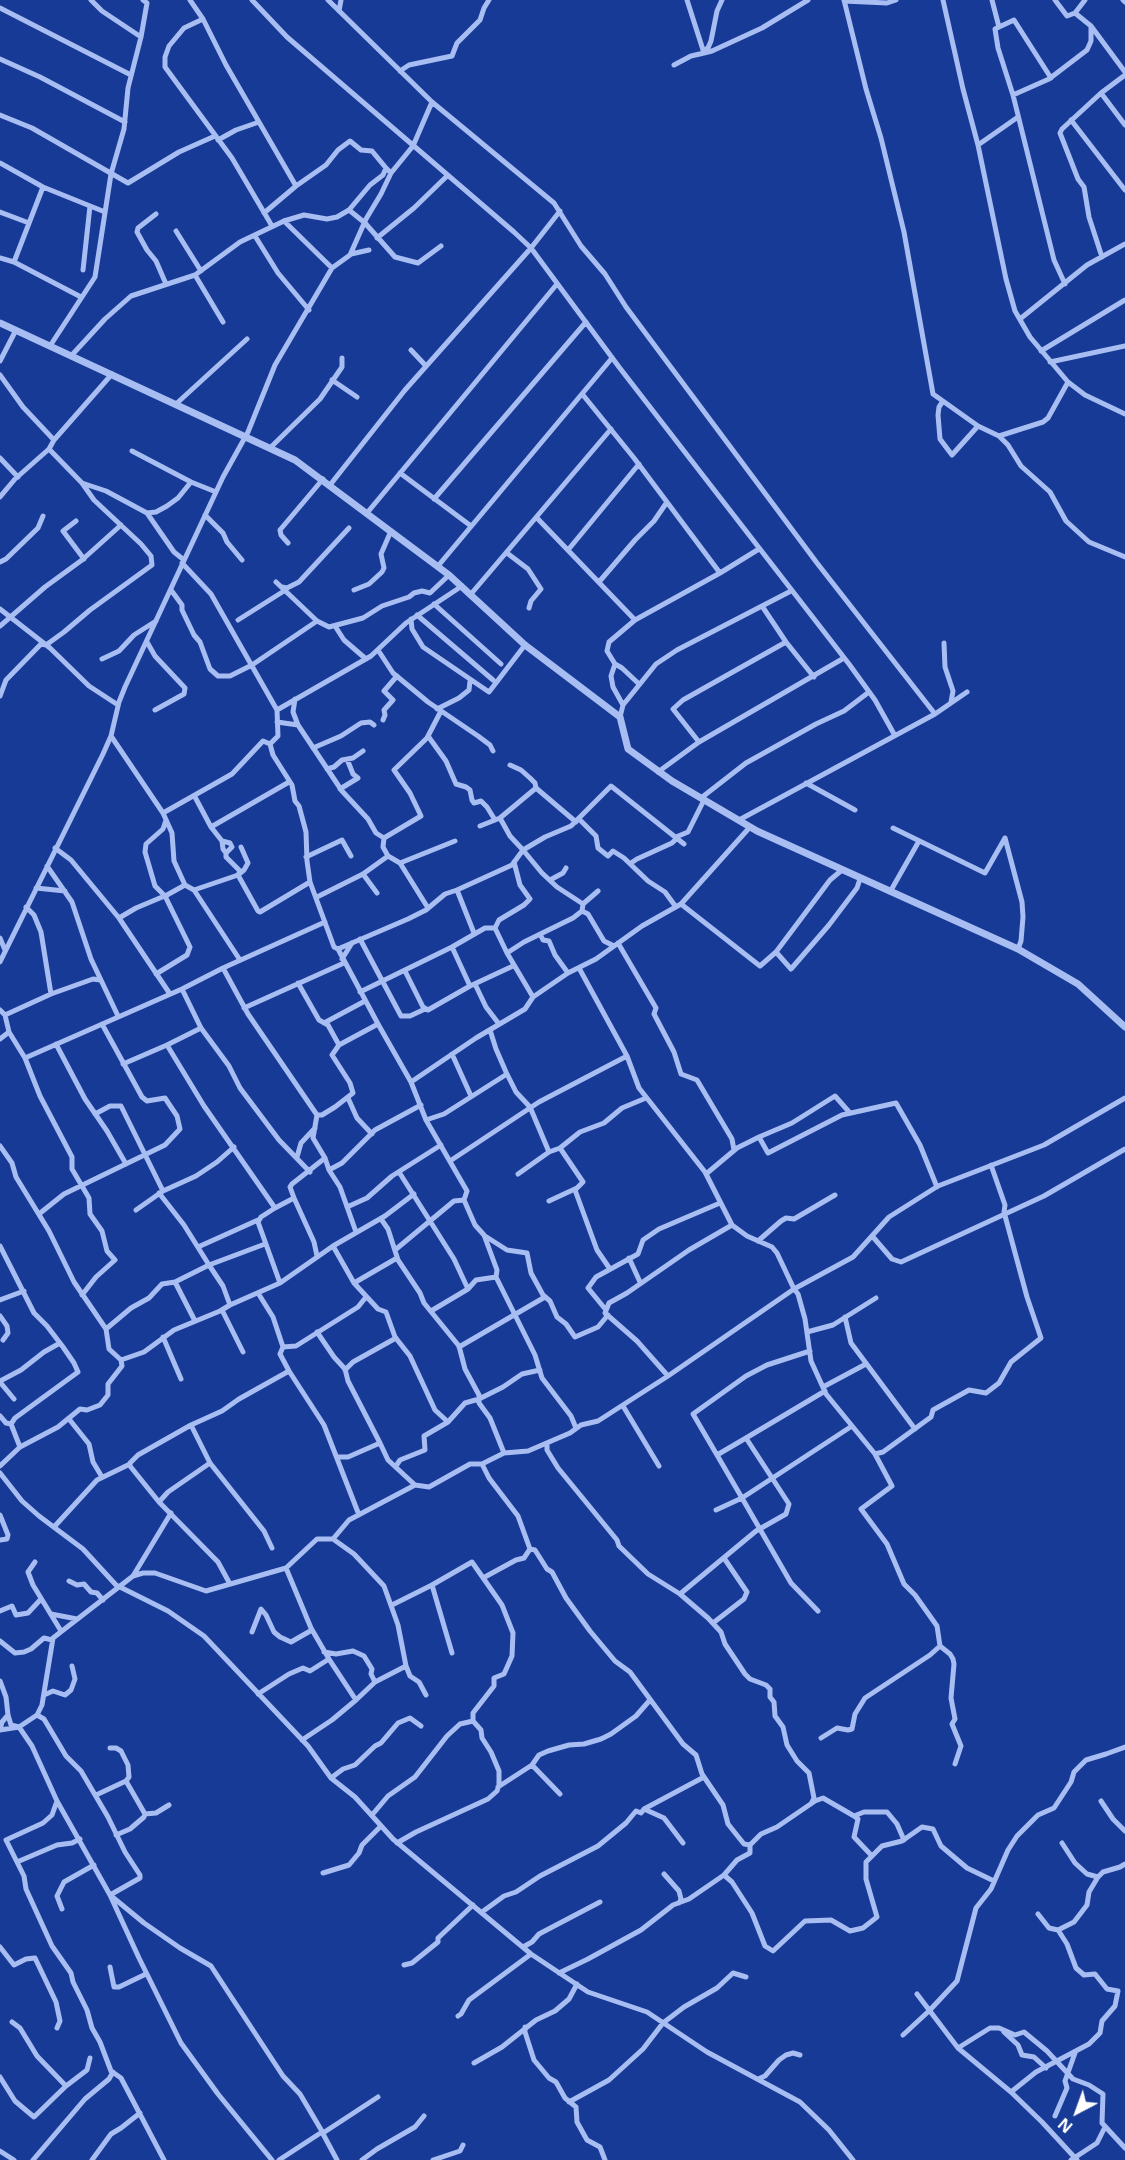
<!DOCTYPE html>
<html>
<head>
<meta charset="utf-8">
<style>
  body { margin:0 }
  #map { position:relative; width:1125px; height:2160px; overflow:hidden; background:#163a96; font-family:"Open Sans",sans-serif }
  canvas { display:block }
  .north { position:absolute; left:1047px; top:2082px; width:60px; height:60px; -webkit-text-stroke:4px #163a96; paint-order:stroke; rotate:221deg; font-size:16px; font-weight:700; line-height:24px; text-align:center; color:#fff }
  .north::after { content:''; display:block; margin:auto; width:21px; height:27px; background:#fff; clip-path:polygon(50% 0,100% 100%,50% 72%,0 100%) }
</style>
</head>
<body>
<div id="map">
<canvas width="1125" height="2160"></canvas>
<div class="north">N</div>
</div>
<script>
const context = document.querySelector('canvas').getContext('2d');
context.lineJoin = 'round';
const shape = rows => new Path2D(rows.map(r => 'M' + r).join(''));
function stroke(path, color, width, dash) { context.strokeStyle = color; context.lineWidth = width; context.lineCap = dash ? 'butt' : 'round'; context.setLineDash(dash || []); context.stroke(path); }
stroke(shape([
  [91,0,102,11,141,37],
  [190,0,203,19,226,65,296,186],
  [252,0,287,37,514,232,531,248,619,367,849,664,875,700,894,734],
  [328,0,432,102,554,203,581,246,605,274,626,307,817,563,935,714],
  [687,0,704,53,712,51,762,28,808,0],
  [844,0,866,89,881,138,904,232,933,394,978,426,999,436,1008,445,1021,466,1050,492,1066,521,1089,542,1125,557],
  [943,0,963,89,978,145,1006,279,1015,311,1030,337,1068,382,1085,395,1125,414],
  [992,0,999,27,995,29,998,48,1013,95,1054,260,1065,284],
  [1055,0,1067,16,1075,13],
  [1085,0,1075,13,1091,26,1125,72],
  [1123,0,1125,2],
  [844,1,887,3,896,0],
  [0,8,131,75],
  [339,11,341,0],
  [203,19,184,28,169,46,165,57,165,67,232,158,272,226],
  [999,27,1014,20,1051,78],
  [703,51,708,48,711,41,717,11,722,0],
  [0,59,40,77,125,122],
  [674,65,691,56,704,53],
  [400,71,409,65,452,56,457,43,480,20,484,8,489,0],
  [1101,93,1125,125],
  [1013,95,1049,79,1087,50,1091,41,1091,26],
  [0,115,32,128,128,183,179,152,215,136],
  [1071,120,1125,190],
  [218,140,236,130,259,122],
  [978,145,1018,117],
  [0,163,43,187,105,212],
  [349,210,365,223,395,257,418,263,441,246],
  [0,212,29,223],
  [264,213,296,186,326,165,338,150,350,141,361,150,372,151,386,168],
  [156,214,138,228,137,232,147,250,156,261,166,284],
  [284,221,332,268],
  [176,231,201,271],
  [255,236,278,273,309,310],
  [377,238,414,208,447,176],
  [351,254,369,250],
  [1102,257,1089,217,1084,187,1078,179,1060,133,1062,129,1101,93,1125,75],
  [0,258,14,262,81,297],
  [14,262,43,187],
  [83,270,90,206],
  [195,275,223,322],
  [1020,319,1087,265,1125,244],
  [50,346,95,277,111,174,124,129,128,88,141,37,147,3,143,0],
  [411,350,426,366],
  [1041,351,1125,300],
  [71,356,105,319,131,296,195,275,240,242,284,221,304,215,327,219,337,217,349,210,370,185,383,175,386,168,391,173],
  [0,361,16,330],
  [1050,362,1125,346],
  [112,374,54,440,49,449,82,483,106,491,147,513,174,552,184,560],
  [0,375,23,407,54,440],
  [332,380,357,397],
  [583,395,634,458,720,573,759,549],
  [943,401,939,407,938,415,940,439,952,455,978,426],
  [176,404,247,339],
  [999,436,1043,422,1048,418,1068,382],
  [270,448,320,399,342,367,342,358],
  [132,451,191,482],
  [0,458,18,477],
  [400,473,471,526],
  [330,485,405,390,531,248,560,211],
  [0,497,15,479,49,449],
  [434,499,586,322],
  [147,513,156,512,167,506,178,498,191,482,216,492],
  [367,513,557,284],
  [205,515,223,533,227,542,242,560],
  [537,518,635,620,720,573],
  [76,521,63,531,84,559],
  [288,543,281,535,280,530,323,479],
  [568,550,639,464],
  [507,553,528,569,541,589,531,601,529,608],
  [0,562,6,559,38,528,43,516],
  [182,563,211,594,277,710,278,736,270,744,273,755,292,785,295,801,299,806,306,832,307,861,310,882,334,947,338,949,408,919,426,910,445,894,457,890],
  [438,566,612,358],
  [276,582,317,621,329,627,363,618,382,606,409,597,414,593,422,591,430,593,449,575],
  [599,582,635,540,654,521,667,502],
  [282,587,287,588,299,582,349,528],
  [171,590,182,605,182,610,194,635,200,642,210,669,218,676,230,676,252,665,317,621],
  [354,590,369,584,382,572,384,568,381,554,391,531],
  [791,591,762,606,786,642,814,677],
  [471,594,611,429],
  [434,604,501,664],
  [0,609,50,648,89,686,118,705],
  [417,615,493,680],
  [411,619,412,629,423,647,489,692,525,645],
  [238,620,284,591],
  [0,626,45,587,82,560,121,525],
  [335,626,344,640,366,659],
  [147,642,155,656,185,688,184,694,155,710],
  [944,643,945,667,953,691,951,702],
  [378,650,393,673,428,702,478,736,490,745,493,751],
  [102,659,119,651,134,635,156,621],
  [615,664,622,668,639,684],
  [0,696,6,680,41,644,46,645,64,632,90,610,152,565,151,556,141,544,94,500,82,483],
  [295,699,293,712,298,725],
  [623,705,613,687,611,676,615,664,607,651,609,642,635,620],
  [437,709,459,698,469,690,470,681],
  [277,710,371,656,406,623,462,586],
  [620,717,623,705,656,664,677,650,762,606],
  [383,720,385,715,384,710,393,700,384,691,397,676],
  [277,722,298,725,342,791,368,819,376,833,384,838,383,847,388,856],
  [111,736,163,813],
  [428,736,446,761,456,784,466,787,470,790,472,800,474,803,481,801,487,807,495,820],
  [699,742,673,709,683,700,786,642],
  [313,748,341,736,361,723,370,722,374,725],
  [510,765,521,770,530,778,535,783,536,788],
  [327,769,334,767,342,760,353,758,363,751],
  [658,772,699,742,844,658],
  [806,783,855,810],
  [340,789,358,778,353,774,347,759],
  [195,797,211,827,289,782],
  [701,798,746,763,816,724,844,711,869,692],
  [500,818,536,788,576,822],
  [579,819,596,836,598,848,608,856,613,851,624,858,648,881,665,892,676,907],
  [739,820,935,714,967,692],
  [211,827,222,841],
  [893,828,985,873,1005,838],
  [676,837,688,832,704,800],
  [384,838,421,816,410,793,394,770,427,738,441,711],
  [1005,838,1022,902,1023,917,1021,941,1018,949],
  [222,841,230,843,232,847,226,853,223,849,222,841],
  [55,848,71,860,119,918,170,994],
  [226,853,226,857,240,871,238,875,244,870,248,863,241,847],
  [306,857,342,840,351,856],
  [631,863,637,859,672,843,677,838],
  [47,866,72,902,91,959,118,1016],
  [363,874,377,893],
  [550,880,563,873,566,868],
  [185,885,194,890,238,875,258,911,260,912,310,882],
  [36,888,65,891],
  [194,890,240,960],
  [890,892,919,841],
  [317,897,363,874,388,856,400,863],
  [583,904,598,891],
  [681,904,760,966,776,952,830,880,842,870],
  [26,907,34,915,41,932,51,994],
  [428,908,400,863,455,841],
  [582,911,588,914,604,941,614,946],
  [119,918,136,908,167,895,185,885,174,861,172,833,163,813,232,774,263,741,270,744],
  [495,928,499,920,524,905,530,899,520,885,514,862],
  [474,933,457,890,512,865,523,850,510,836,500,818,480,826],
  [540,934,543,940,549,941,555,955,568,973],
  [0,938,5,950],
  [360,939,401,1016,410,1016,425,1009],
  [618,943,656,1008,654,1014,674,1052,681,1074,697,1080,732,1139,734,1150],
  [452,947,470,986,513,966],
  [776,952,791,969,829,925,857,888,860,879],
  [342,959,352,943],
  [0,962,103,754,111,736,119,702,125,687,223,477,248,432,275,365,332,268,350,255,366,219,381,194,391,173,413,146,432,102],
  [223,968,248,1014,317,1115,322,1115,335,1107,353,1093,350,1083,332,1055,339,1045],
  [579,968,627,1056,639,1088,705,1172,732,1225,747,1236,772,1247,777,1253,794,1289,798,1294,805,1319,811,1361,826,1394,875,1454,892,1486,861,1509,887,1544,904,1584,915,1595,937,1626,940,1646,950,1654,953,1659,954,1664,951,1698,955,1719,952,1724,961,1746,955,1764],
  [405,971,423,1007,428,1010,470,986],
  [156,974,187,955,190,947,165,896,155,886,145,852,146,844,163,829,166,820],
  [298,983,319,1020,328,1025,339,1045,378,1024,338,949],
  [475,984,486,1007,499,1024],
  [182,989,201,1028,229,1066,240,1088,279,1140,310,1172],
  [360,992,452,947,485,928,495,928,507,953],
  [533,997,507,953,524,942,573,918,582,911,583,904,557,887,542,873,523,850,545,837,571,826,611,786,684,844],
  [244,1008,344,963],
  [0,1010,5,1015,9,1032,25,1058,40,1096,72,1157,72,1169,89,1198,90,1214,102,1231,107,1251,115,1260,96,1277,82,1295],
  [5,1015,51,994,93,979,100,980],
  [324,1023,365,1001],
  [378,1024,411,1082],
  [490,1030,496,1049,506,1072,516,1092,530,1107,549,1152,560,1148,580,1132,604,1123,622,1108,646,1098],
  [0,1039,9,1032],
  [56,1044,85,1099,107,1131,126,1164],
  [167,1045,204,1106,275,1208,294,1198,290,1187,292,1184,325,1158],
  [452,1054,471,1096],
  [25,1058,182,989,223,968,325,922],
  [123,1064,167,1045,201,1028],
  [348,1098,357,1118,372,1134],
  [95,1114,110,1106,121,1106,163,1191,136,1210],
  [317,1115,313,1138,325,1158,329,1170],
  [426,1120,444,1114,507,1074],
  [759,1137,792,1123,835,1096,850,1113],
  [0,1146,12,1163,16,1177,49,1231,74,1282,106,1329,131,1308,149,1298,162,1284,175,1282,195,1321],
  [560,1148,583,1182,575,1190,597,1250,610,1269],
  [297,1157,301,1143,315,1128],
  [450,1161,539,1102,627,1056],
  [399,1172,454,1259,468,1289],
  [518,1174,549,1152],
  [706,1174,737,1148,759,1137,768,1153,842,1115,896,1103,920,1145,937,1187],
  [163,1191,196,1176,217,1162,234,1147],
  [159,1193,184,1225,209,1265,175,1282],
  [294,1198,314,1242,317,1256],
  [549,1201,577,1188],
  [347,1207,367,1198,392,1176,441,1145],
  [275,1208,261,1217,258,1222,280,1283],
  [39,1214,64,1194,165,1145,180,1129,177,1116,165,1098,147,1101,142,1097,102,1024],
  [381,1219,388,1229,398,1260,420,1293,424,1303,459,1346,465,1369,479,1395,479,1403,490,1418,504,1453],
  [356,1232,340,1187,329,1170,342,1163,375,1130,421,1105],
  [485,1236,507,1250,527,1253,531,1273,543,1295,550,1301,557,1317,566,1324,575,1337,598,1327,608,1315],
  [873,1237,892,1259,901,1262,1044,1196,1125,1149],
  [758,1241,781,1221,786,1218,794,1219,835,1195],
  [265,1244,209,1265,223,1286,230,1305,280,1283,333,1246,385,1216,414,1194],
  [0,1246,34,1313,47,1326,63,1347,74,1363,78,1372,15,1418,11,1424,20,1447,0,1466],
  [333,1246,354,1283,378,1309,386,1312,395,1337,410,1356,435,1410,448,1422],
  [198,1247,258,1220],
  [395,1250,454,1201,464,1200],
  [629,1258,640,1282],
  [354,1283,397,1258],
  [258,1293,273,1317,283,1347,280,1354,289,1371],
  [0,1300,24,1291],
  [222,1310,243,1352],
  [606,1310,588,1288,596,1277,638,1254,643,1240,659,1229,720,1203],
  [431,1311,468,1289,476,1280,496,1277],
  [0,1316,7,1326,8,1333,3,1340],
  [845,1317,851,1343,915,1429],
  [106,1329,109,1349,121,1360,144,1352,174,1330,220,1311,230,1305],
  [317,1332,334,1357,345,1369,348,1381,380,1443],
  [807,1332,833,1325,876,1298],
  [163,1337,181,1379],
  [283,1347,296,1346,358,1307,366,1297],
  [459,1347,545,1297],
  [345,1370,353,1362,396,1338],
  [668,1376,637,1341,605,1313,609,1303,627,1293,689,1250,732,1225],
  [0,1381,21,1370,44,1352,60,1343],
  [0,1382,14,1399],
  [823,1387,866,1364],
  [623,1406,659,1466],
  [0,1416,6,1423,11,1424],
  [69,1419,89,1444,93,1462,102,1477],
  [191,1425,210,1463,264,1531,272,1548],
  [576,1428,571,1416,542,1378,535,1355,496,1277,497,1270,484,1235,475,1225,464,1200,467,1191,426,1120,411,1082,476,1038,525,1009,533,997,568,973,596,959,642,926,681,904,750,827],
  [746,1438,825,1391],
  [547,1444,547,1450,558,1468,617,1540,619,1546,648,1574,680,1594,708,1618,721,1632,725,1644,745,1674,750,1679,766,1685,770,1689,770,1697,774,1702,775,1716,783,1727,787,1745,797,1761,809,1773,814,1798,811,1804],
  [20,1447,58,1427,80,1409,87,1410,100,1405,108,1395,108,1384,122,1366,121,1360],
  [875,1454,883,1452,931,1417,933,1410,969,1390,986,1393,999,1383,1011,1362,1041,1338,1027,1297,1004,1212,1005,1205,991,1165],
  [337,1457,348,1457,380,1443,388,1460,415,1485],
  [482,1464,489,1478,518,1516,530,1549,535,1550,547,1569,552,1572,566,1598,590,1631,615,1661,630,1672,683,1744,696,1755,702,1774,723,1805,728,1824,744,1844,750,1845],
  [396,1466,400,1460,425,1450,424,1436,448,1422,465,1403,479,1399,503,1387,522,1374,540,1370],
  [0,1473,22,1501,39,1516,83,1549,116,1585,168,1611,204,1636,308,1746,331,1778,355,1797,393,1839,531,1954,588,1992,647,2012,707,2052,800,2102,829,2130,853,2160],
  [159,1502,168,1492,210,1463],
  [716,1510,742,1498,717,1455],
  [0,1515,8,1535,7,1539,0,1540],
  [54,1527,97,1480,130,1464],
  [333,1539,349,1520,415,1485,429,1487,470,1464,482,1464,504,1453,528,1451,570,1433,581,1425,598,1421,668,1376,794,1289,853,1257,889,1217,938,1186,1044,1145,1125,1098],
  [35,1562,28,1572,33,1585,61,1631],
  [286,1568,311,1628,329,1659],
  [133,1576,143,1573,155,1573,206,1591,286,1568,317,1539,333,1539,354,1554,384,1586,398,1625,406,1666,410,1676,419,1682,426,1695],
  [483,1578,516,1560,524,1558,530,1549],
  [69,1581,77,1585,84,1584,91,1592,97,1593,103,1600],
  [230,1584,218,1562,159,1502,130,1466,130,1463,138,1455,191,1425,222,1411,239,1399,289,1371,324,1425,359,1515],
  [432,1585,452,1653],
  [680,1594,756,1531,786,1514,789,1504,746,1438,717,1455,693,1414,746,1376,767,1365,810,1351],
  [392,1605,432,1585,472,1562,502,1605,513,1633,512,1656,504,1674,494,1678,494,1686,473,1713,473,1721],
  [0,1611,12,1606,16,1615,28,1613,41,1599],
  [818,1611,791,1583,742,1498,852,1426],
  [51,1614,77,1619],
  [713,1623,744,1599,747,1592,724,1558],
  [252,1632,261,1609,266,1615,274,1632,280,1637,291,1642,312,1630],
  [0,1641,15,1653,24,1652,31,1649,44,1638,52,1640],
  [324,1652,336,1654,353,1651,364,1656,372,1669,371,1674,375,1682],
  [0,1681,6,1697,8,1715,11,1725,19,1727,32,1746,57,1801,110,1895,139,1958,181,2043,218,2094,272,2160],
  [258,1694,289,1674,303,1668,310,1671,329,1659,356,1700,332,1720,302,1740],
  [44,1695,53,1691,65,1695,71,1690,75,1679,72,1666],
  [356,1700,375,1682,406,1666],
  [37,1715,44,1719,66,1756,81,1771,108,1817,125,1852,140,1875,140,1878,110,1895,144,1923,180,1948,211,1966,283,2076,300,2094,323,2133,378,2097],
  [0,1730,19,1727,37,1715,42,1705,53,1638,133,1576,171,1513],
  [0,1730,2,1722,8,1715],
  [821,1738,837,1728,848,1730,852,1729,855,1714,865,1698,930,1655,940,1646],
  [532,1765,539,1755,548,1751,569,1745,584,1744,601,1739,611,1734,636,1716,650,1700],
  [331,1778,343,1769,355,1765,375,1746,381,1743,398,1723,410,1718,421,1726],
  [498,1787,532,1765,560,1794],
  [96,1795,126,1781,129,1777,128,1765,121,1751,116,1748,110,1748],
  [57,1801,52,1815,43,1823,6,1840,17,1862,57,1845,72,1843,80,1839],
  [1101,1801,1113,1819,1125,1831],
  [644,1809,704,1777],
  [145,1814,156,1813,169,1805],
  [372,1815,388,1796,415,1777,447,1736,460,1724,473,1721,481,1730,482,1738,491,1752,499,1771,499,1785,497,1791,488,1799,416,1832,397,1843],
  [854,1816,858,1819,854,1837,872,1856],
  [116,1835,130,1829,144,1817,145,1814,126,1781],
  [1062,1843,1075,1863,1087,1874,1098,1877],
  [17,1862,24,1876,26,1889,52,1946,71,1973,73,1982,87,2010,92,2028,100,2042,111,2071,121,2078,164,2160],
  [323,1873,349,1865,359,1853,362,1845,381,1826],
  [664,1874,679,1891,681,1899,679,1903],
  [724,1875,737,1860,750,1853,750,1845,761,1834,777,1827,815,1801,823,1798,854,1816,864,1812,887,1812,897,1824,904,1840],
  [62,1909,57,1896,64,1882,94,1865],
  [482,1912,504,1896,516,1892,540,1876,598,1846,626,1823,636,1811,641,1813,644,1809,664,1818,683,1843],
  [1038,1914,1049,1928,1058,1930,1074,1922,1087,1905,1089,1892,1098,1877,1103,1872,1120,1867,1125,1864],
  [0,1947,14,1965,26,1959,35,1958,56,2002,60,2021,57,2028],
  [523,1947,532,1942,539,1934,600,1902],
  [404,1965,412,1963,438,1942,438,1938,473,1905],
  [110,1967,114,1987,119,1987,146,1974],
  [559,1973,588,1959,641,1930,673,1905,689,1899,724,1875,732,1882,752,1913,765,1946,773,1951,805,1921,831,1920,850,1931,863,1928,877,1917,866,1879,866,1862,882,1846,902,1841,922,1827,933,1829,941,1846,967,1868,994,1881],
  [917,1994,958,2048,1011,2092,1042,2122,1077,2160],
  [458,2016,461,2014,469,2000,531,1954],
  [12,2022,20,2028,37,2056,66,2086],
  [525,2027,525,2032,534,2060,549,2078,556,2082,565,2098,576,2107,577,2122,587,2140,600,2147,605,2160],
  [1004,2032,1018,2045,1022,2055,1034,2057,1046,2068],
  [903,2035,930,2010,957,1981,976,1908,991,1889,1008,1850,1017,1836,1038,1815,1054,1808,1071,1782,1074,1772,1086,1760,1106,1754,1125,1747],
  [958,2048,990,2028,999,2028,1015,2035,1024,2032,1047,2051,1073,2079,1089,2085,1103,2094,1102,2123,1125,2148],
  [474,2063,502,2047,536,2020,555,2011,569,1999,577,1984],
  [0,2077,15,2101,34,2117,66,2086,87,2070,90,2058],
  [758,2079,765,2076,779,2060,786,2055,793,2053,800,2055],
  [1011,2092,1036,2072,1089,2044,1100,2033,1102,2021,1115,2006,1118,1991,1107,1989,1095,1974,1084,1975,1076,1968,1067,1944,1058,1930],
  [569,2102,609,2080,643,2049,663,2023,684,2007,717,1988,733,1973,746,1977],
  [1055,2116,1067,2088,1065,2081,1075,2053],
  [0,2151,14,2160],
  [33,2160,85,2099,109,2079,113,2072],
  [92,2160,111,2134,121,2128,140,2113],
  [279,2160,322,2132,337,2160],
  [362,2160,377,2149,415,2127,424,2116],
  [433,2160,460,2151,463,2145],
  [1071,2160,1097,2143,1105,2127]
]), '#a8bdf1', 5);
stroke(shape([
  [0,323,295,460,449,575,525,645,620,717,628,749,672,781,757,831,1018,949,1078,984,1125,1027]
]), '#a8bdf1', 7);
</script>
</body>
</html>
